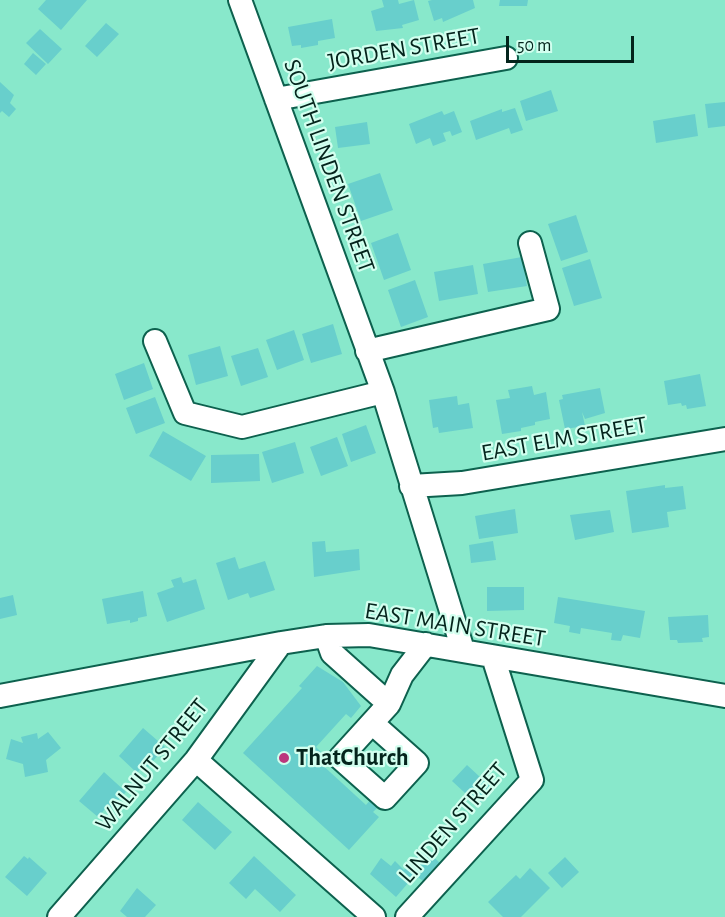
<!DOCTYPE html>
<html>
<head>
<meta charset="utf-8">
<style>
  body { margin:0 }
  #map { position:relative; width:725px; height:917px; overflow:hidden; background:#88e8cb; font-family:"Alegreya Sans",sans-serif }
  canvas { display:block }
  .scale { position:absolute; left:506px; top:36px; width:128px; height:27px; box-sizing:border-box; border:3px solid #04241c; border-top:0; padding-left:8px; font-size:18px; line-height:21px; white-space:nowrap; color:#04241c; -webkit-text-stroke:4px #d2ffef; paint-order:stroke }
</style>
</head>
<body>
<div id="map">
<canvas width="725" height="917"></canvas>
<div class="scale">50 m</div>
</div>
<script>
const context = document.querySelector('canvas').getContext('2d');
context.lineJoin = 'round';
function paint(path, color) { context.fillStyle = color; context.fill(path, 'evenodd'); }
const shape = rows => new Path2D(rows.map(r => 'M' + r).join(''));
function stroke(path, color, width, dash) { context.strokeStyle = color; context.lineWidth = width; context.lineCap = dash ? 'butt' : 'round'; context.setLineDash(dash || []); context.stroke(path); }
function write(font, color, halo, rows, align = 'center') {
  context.font = font + ' "Alegreya Sans",sans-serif'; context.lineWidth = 4.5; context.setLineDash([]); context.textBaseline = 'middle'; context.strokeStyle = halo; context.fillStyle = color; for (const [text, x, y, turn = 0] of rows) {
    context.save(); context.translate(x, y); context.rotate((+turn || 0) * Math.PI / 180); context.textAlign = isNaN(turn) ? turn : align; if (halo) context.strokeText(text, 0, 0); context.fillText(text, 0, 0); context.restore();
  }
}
paint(shape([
  [46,0,87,0,61,30,38,9],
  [382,0,398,0,399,4,414,0,419,20,402,25,403,28,376,31,371,11,384,7],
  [432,0,473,0,475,8,443,22,442,18,434,21,428,1],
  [500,0,528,0,527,6,499,6],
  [332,19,335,38,318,41,318,45,301,48,301,45,292,46,288,27],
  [106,23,119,34,97,57,85,46],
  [40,29,62,49,48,64,26,43],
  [33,53,46,64,36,75,24,64],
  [0,82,14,95,10,103,16,109,9,117,2,111,0,113],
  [551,90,558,111,526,121,520,101],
  [725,102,725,126,708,128,705,104],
  [515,108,523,130,511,134,509,128,476,140,470,121,502,109,502,112],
  [442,111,444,115,454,111,462,132,452,136,450,131,443,133,446,141,433,146,430,138,416,144,409,124],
  [695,114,698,136,656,143,653,121],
  [367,122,370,144,338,148,335,127],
  [380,173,393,210,361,221,348,184],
  [576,215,588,252,561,261,548,224],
  [398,233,411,270,384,280,371,243],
  [522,257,527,286,488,292,483,264],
  [590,259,602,298,574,306,562,268],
  [473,265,478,294,439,301,434,272],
  [415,280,428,317,401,327,388,290],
  [333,324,342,354,311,363,302,334],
  [294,330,304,360,277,370,266,340],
  [220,346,228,376,196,385,188,355],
  [258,348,268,377,241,386,231,356],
  [144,363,153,389,124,400,115,374],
  [700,374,706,406,687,409,686,405,682,406,681,403,668,405,664,381],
  [532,386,534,395,546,392,550,419,535,422,535,425,521,428,521,431,502,434,496,400,510,398,508,390],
  [600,388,605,413,585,419,582,412,585,426,565,429,559,400,563,399,562,395],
  [457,396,458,405,469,403,473,428,439,433,438,427,433,428,429,400],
  [155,397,165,423,136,434,126,408],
  [366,425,376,453,351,462,342,434],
  [163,431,206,456,191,481,149,456],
  [337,437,348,466,321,476,310,447],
  [295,442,304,473,272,483,262,452],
  [259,454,260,481,211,483,211,455],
  [665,485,665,488,683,486,686,509,667,512,669,527,632,533,626,491],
  [515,509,518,533,479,539,475,516],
  [610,510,614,532,575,540,570,515],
  [325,541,326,552,359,549,360,570,314,577,312,542],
  [493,541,496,560,471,563,469,545],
  [235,557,239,569,265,561,275,590,250,598,248,593,228,600,216,563],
  [181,577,183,583,196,579,205,609,167,622,157,593,174,587,171,580],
  [487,587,524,587,524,610,487,611],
  [143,591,147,616,138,618,138,621,130,623,130,620,107,624,102,599],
  [13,595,17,615,0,619,0,598],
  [558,597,645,611,640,638,623,635,621,641,611,640,612,633,581,628,580,634,569,632,570,626,554,623],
  [708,615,709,637,702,638,703,642,678,643,677,640,670,640,668,617],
  [317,666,343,682,361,706,351,718,346,714,316,747,323,754,318,761,366,805,371,799,379,806,373,812,379,817,349,850,243,753,302,688,299,686],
  [143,728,165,747,148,767,145,764,137,773,119,756],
  [48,732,61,748,46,760,48,772,25,777,23,764,6,759,11,739,23,743,21,737,37,733,38,739],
  [467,765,493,789,478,805,452,781],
  [104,772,126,792,108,811,105,809,98,817,79,801],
  [198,802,232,832,215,850,182,820],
  [424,848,440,863,423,881,415,875,396,897,370,874,381,858,391,866,395,861,404,870],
  [24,856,28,859,29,857,47,873,27,896,5,877],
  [254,856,296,895,280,912,255,889,246,899,229,883],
  [565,857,579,872,562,888,548,873],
  [530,868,550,888,521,917,503,917,488,902,516,875,520,879],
  [137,888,156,905,145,917,127,917,120,911]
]), '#68cfcc');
const minor = shape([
  [240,0,383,392,463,650],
  [276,99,506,58],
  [155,341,185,413,242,427,383,392],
  [367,351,548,309,530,243],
  [411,486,462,483,725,439],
  [326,636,332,653,389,704,340,758,385,798,417,763,372,723],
  [0,696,281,643,326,636,369,635,725,696],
  [389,704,402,675,426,644],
  [196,760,374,917],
  [59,917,196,760,281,643],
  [407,917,532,780,493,657]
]);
stroke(minor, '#0d614e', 26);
stroke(minor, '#fff', 22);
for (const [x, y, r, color] of [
  [284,758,6,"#bb377d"]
]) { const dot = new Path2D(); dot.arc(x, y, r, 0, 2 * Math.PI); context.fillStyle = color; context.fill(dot); stroke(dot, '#d2ffef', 2); }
write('24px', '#04241c', '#d2ffef', [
  ["JORDEN STREET",404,49,-10],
  ["SOUTH LINDEN STREET",329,166,70],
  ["EAST ELM STREET",564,439,-10],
  ["EAST MAIN STREET",455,625,9],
  ["WALNUT STREET",152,765,-51],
  ["LINDEN STREET",453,823,-49]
]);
write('bold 24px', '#04241c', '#d2ffef', [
  ["ThatChurch",296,758]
], 'left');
</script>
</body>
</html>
